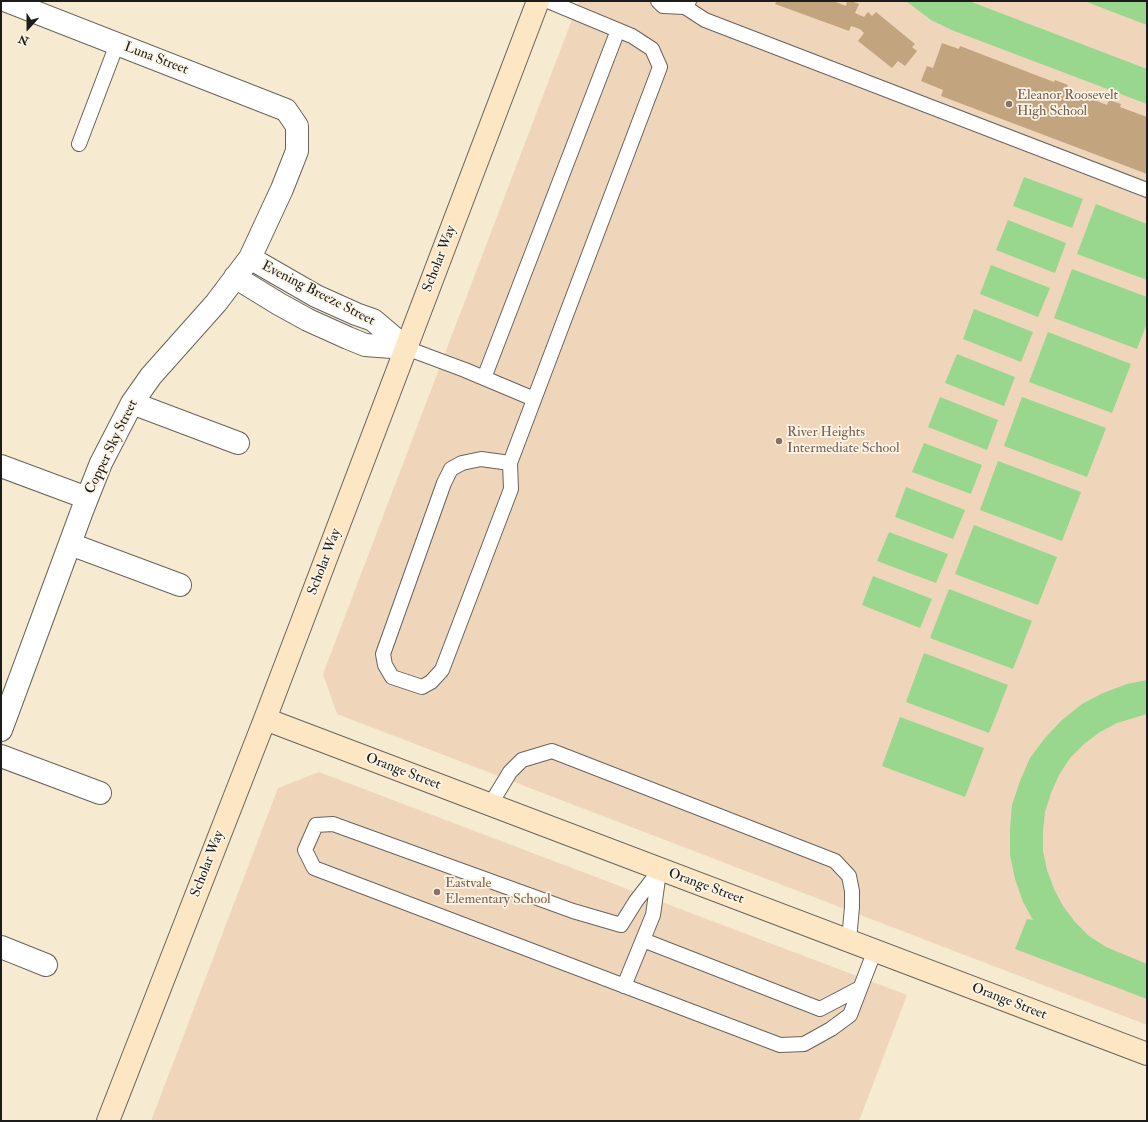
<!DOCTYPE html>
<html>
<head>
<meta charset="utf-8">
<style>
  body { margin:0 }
  #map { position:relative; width:1148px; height:1122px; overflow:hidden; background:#f6ead1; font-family:"IM FELL Double Pica",serif }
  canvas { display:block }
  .frame { position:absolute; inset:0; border:2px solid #1c1c1c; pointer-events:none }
  .north { position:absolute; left:8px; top:8px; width:40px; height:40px; -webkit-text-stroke:3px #fcf5e5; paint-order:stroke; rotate:201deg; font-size:11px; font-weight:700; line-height:16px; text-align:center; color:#1c1c1c }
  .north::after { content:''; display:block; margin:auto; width:14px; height:18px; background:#1c1c1c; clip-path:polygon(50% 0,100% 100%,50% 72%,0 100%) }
</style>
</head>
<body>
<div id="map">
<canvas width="1148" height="1122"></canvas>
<div class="frame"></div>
<div class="north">N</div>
</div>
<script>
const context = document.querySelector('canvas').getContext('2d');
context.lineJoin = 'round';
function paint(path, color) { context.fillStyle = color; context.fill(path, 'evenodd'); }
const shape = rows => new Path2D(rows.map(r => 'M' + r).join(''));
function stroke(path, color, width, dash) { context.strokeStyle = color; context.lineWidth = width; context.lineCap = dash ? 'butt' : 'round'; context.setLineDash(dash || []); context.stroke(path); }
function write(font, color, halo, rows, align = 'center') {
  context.font = font + ' "IM FELL Double Pica",serif'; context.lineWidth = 3.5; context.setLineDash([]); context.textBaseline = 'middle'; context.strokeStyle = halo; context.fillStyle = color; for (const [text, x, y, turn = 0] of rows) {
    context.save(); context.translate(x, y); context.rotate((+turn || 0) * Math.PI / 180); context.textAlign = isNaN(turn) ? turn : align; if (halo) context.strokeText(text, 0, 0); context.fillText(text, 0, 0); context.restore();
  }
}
paint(shape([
  [579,1,1147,1,1147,1025,337,714,323,674],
  [319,772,907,995,859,1121,151,1121,278,788]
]), '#efd6bb');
paint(shape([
  [906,1,969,1,1147,69,1147,104,954,31,931,20],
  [1084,1,1147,1,1147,25],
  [1024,177,1083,199,1072,228,1013,206],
  [1096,204,1147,224,1147,280,1077,254],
  [1008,220,1066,243,1055,273,996,250],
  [991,265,1050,288,1038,317,980,294],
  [1072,269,1147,297,1147,323,1137,349,1054,318],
  [974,309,1033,332,1021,362,963,339],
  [1048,332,1131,364,1112,413,1029,382],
  [957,354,1015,377,1004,406,945,383],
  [940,397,998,420,987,450,928,427],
  [1022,397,1106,428,1087,477,1004,446],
  [924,443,982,465,971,494,912,472],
  [998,461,1081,492,1062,541,980,510],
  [906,487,965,510,953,539,895,517],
  [974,525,1057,557,1038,605,955,574],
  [889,532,948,554,936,583,877,561],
  [873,576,932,599,920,628,862,605],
  [949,589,1032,621,1013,669,930,638],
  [924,653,1008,685,989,733,906,702],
  [1147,680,1147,714,1117,723,1100,732,1084,744,1070,758,1059,775,1051,793,1045,812,1043,831,1043,851,1047,870,1054,889,1063,906,1075,922,1089,936,1106,947,1147,964,1147,999,1015,949,1027,919,1033,920,1023,902,1015,879,1010,855,1010,829,1012,805,1020,781,1030,758,1045,738,1062,720,1082,704,1103,693,1127,684],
  [900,717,984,748,965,797,882,766]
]), '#98d78d');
paint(shape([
  [777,1,833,1,846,6,847,1,851,1,859,4,855,13,864,17,868,12,872,16,876,12,915,44,912,47,917,51,905,66,898,61,892,68,858,41,864,33,860,29,851,26,849,31,775,4],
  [942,43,959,49,960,46,1054,82,1055,80,1068,85,1066,89,1107,105,1109,100,1121,104,1120,107,1147,117,1147,174,941,96,943,90,921,81,927,66,933,68]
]), '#c2a47e');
const lane = shape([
  [658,1,663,6,685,7,689,1],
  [685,7,705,20,1147,190],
  [79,144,117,44],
  [406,348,465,370,534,399],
  [484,378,618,30],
  [510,463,481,459,462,463,451,469,444,483,383,654,385,665,392,677,422,687,431,682,442,670,511,489,510,463,660,67,652,49,632,36,548,1],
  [490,805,510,772,522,760,552,751,835,861,849,876,852,891,852,907,849,940],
  [660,870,636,901,621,925,573,911,333,824,316,825,305,850,314,868,780,1045,804,1044,831,1029,850,1015,875,950],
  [643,940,820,1009,860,988],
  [624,986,653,915,659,872]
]);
const street = shape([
  [250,258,316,296,356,314,373,320,406,348],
  [235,277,279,304,308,320,348,338,365,345,406,348],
  [132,403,238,443],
  [1,466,87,498],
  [70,544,180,585],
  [1,730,82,511,101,463,132,403,151,376,216,303,250,258,282,189,297,151,297,126,286,110,7,1],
  [1,756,100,793],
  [1,947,46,965]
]);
const secondary = shape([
  [265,719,1147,1054],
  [108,1121,265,719,538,1]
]);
stroke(lane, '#68645b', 16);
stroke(street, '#68645b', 24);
stroke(secondary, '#68645b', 24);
stroke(lane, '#fff', 14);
stroke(street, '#fff', 22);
stroke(secondary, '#fce6c4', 22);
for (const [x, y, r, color] of [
  [1009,104,4,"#8d6e63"],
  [779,441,4,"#8d6e63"],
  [437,892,4,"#8d6e63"]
]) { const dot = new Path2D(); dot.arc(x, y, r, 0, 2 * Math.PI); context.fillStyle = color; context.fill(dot); stroke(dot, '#fcf5e5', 1.5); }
write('14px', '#1c1c1c', '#fcf5e5', [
  ["Luna Street",156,59,21],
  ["Scholar Way",440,259,-69],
  ["Evening Breeze Street",318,294,27],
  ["Copper Sky Street",112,447,-64],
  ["Scholar Way",325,562,-69],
  ["Orange Street",403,772,21],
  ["Scholar Way",208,864,-69],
  ["Orange Street",706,887,20],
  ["Orange Street",1009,1002,21]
]);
write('14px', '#785e54', '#fcf5e5', [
  ["Eleanor Roosevelt",1017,96],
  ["High School",1017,112],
  ["River Heights",787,433],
  ["Intermediate School",787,449],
  ["Eastvale",445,884],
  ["Elementary School",445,900]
], 'left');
</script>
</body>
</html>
